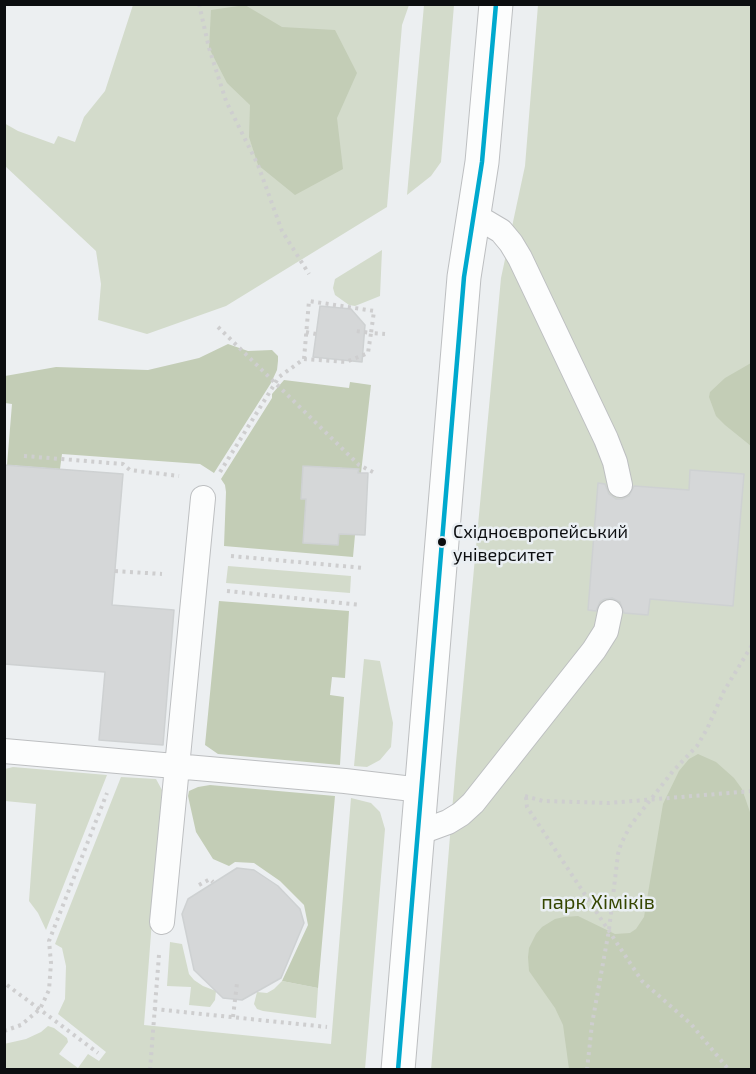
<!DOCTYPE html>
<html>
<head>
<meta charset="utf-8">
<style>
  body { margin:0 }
  #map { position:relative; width:756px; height:1074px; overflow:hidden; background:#eceff1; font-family:"Exo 2",sans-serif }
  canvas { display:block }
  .frame { position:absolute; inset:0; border:6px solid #0c0e10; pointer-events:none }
</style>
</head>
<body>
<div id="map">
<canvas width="756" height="1074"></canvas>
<div class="frame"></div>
</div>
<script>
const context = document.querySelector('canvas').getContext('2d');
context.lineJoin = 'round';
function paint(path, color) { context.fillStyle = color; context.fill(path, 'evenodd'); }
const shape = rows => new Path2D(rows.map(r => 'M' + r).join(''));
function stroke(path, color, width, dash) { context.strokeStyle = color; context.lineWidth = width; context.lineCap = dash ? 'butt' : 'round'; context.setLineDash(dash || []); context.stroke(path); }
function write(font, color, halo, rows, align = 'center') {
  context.font = font + ' "Exo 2",sans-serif'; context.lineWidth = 5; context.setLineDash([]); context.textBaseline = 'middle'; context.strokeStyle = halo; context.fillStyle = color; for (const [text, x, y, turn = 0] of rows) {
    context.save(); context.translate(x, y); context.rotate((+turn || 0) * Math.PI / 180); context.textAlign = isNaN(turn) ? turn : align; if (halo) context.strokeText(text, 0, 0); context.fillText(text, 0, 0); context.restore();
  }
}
paint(shape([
  [133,5,409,5,402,25,387,207,226,306,147,334,98,320,101,284,96,251,5,166,4,123,18,131,54,144,58,136,75,142,84,117,105,91],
  [424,5,454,5,441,162,431,176,407,195],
  [538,5,751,5,751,1069,431,1070,456,762,501,278,525,166],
  [382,250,380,296,355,306,349,305,335,295,333,288,335,279],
  [228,566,351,576,350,593,226,583],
  [364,659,380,661,393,723,391,747,380,760,367,767,354,766],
  [13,767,107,775,46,930,38,913,29,901,36,804,5,801,5,769],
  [121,777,156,779,162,790,144,1025,331,1044,351,798,371,803,380,812,385,829,365,1069,5,1069,4,1044,26,1039,41,1032,48,1026,54,1028,67,1038,68,1042,59,1054,78,1068,88,1054,99,1061,106,1052,58,1014,65,999,66,966,62,948,55,944],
  [170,942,182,944,189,974,194,980,203,986,216,991,215,1000,210,1007,189,1005,191,987,167,986],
  [282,981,318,988,316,1018,263,1011,257,1009,254,1004,257,992,267,993,274,989]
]), '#d3dbcb');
paint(shape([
  [245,5,282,27,335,30,357,73,337,118,343,169,295,195,258,165,249,137,250,105,227,83,209,48,211,10],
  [228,344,248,351,272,350,278,356,278,361,277,370,271,383,214,473,200,464,62,454,60,469,7,465,12,404,5,403,5,376,56,367,148,370,199,358],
  [751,363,751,446,725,425,716,416,709,397,710,392,725,378],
  [284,380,349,388,350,382,371,385,361,473,343,472,343,468,303,466,301,499,306,499,303,543,337,545,338,534,355,535,353,557,224,546,226,492,225,485,221,479,272,398,272,394],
  [219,601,349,611,345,678,332,677,330,695,344,697,340,765,218,754,205,745],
  [698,754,716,762,734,778,742,789,751,815,751,1069,569,1069,563,1025,555,1008,529,971,528,957,529,948,536,934,542,927,555,919,564,917,578,916,615,934,630,933,636,929,644,917,663,804,679,771,689,759],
  [210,785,335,796,318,988,282,981,308,925,304,905,280,881,254,863,235,862,229,866,213,859,196,832,188,796,189,791,198,787]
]), '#c3cdb6');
const building = shape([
  [320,306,351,309,365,325,362,362,313,357,320,306],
  [4,465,123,474,112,605,174,610,163,745,99,740,105,672,4,664,4,465],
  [303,466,359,469,358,473,368,473,365,535,339,534,338,545,303,543,306,499,301,499,303,466],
  [690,470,744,474,733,606,650,599,648,615,624,613,620,602,612,598,605,599,600,602,596,611,588,610,598,483,605,484,609,494,616,499,622,499,629,496,634,486,689,490,690,470],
  [237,868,254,870,278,886,300,909,304,923,281,978,242,1000,223,998,194,970,182,914,188,899,237,868]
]);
paint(building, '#d5d7d8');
stroke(building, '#ced1d2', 1.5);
const service = shape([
  [474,215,501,231,511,243,520,258,606,439,615,462,620,485],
  [4,751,345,781,421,790],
  [418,833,448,822,461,814,473,803,594,650,606,631,610,612],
  [162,922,203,498]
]);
const secondary = shape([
  [398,1070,464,277,482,162,496,4]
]);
stroke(service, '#bdbfc1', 26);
stroke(secondary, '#bdbfc1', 35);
stroke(shape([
  [199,4,209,48,226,101,258,165,282,231,309,274],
  [218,327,359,465,373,472],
  [306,332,316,334],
  [304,359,309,301,374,311,371,333,356,331],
  [24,456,123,464,130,470,179,476],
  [220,472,279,377,304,359,346,362,368,353,371,333,385,334],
  [231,556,364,568],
  [115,571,162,574],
  [227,591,361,605],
  [525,796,543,801,609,803,752,791],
  [526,797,527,807,642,981,691,1024,729,1070],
  [199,885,210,879,213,882],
  [7,985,98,1053],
  [154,1009,327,1027],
  [233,1017,237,983],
  [4,1031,21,1025,40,1009,49,990,51,963,49,941,107,793],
  [150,1070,159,955],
  [587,1070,592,1024,609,930,618,854,621,844,630,826,673,771,697,746,707,729,724,691,752,645]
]), '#cececf', 4, [3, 4.5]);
stroke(service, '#fcfdfd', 24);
stroke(secondary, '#fcfdfd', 33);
stroke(shape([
  [398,1070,464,277,482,162,496,4]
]), '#00a9ce', 4.5);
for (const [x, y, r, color] of [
  [442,542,5,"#0c0e10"]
]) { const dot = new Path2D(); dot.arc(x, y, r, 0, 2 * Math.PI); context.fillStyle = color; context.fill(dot); stroke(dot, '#eaeff3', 2); }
write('18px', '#0c0e10', '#eaeff3', [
  ["Східноєвропейський",453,532],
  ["університет",453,555]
], 'left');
write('20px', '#354600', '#eaeff3', [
  ["парк Хіміків",598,902]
]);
</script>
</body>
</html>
